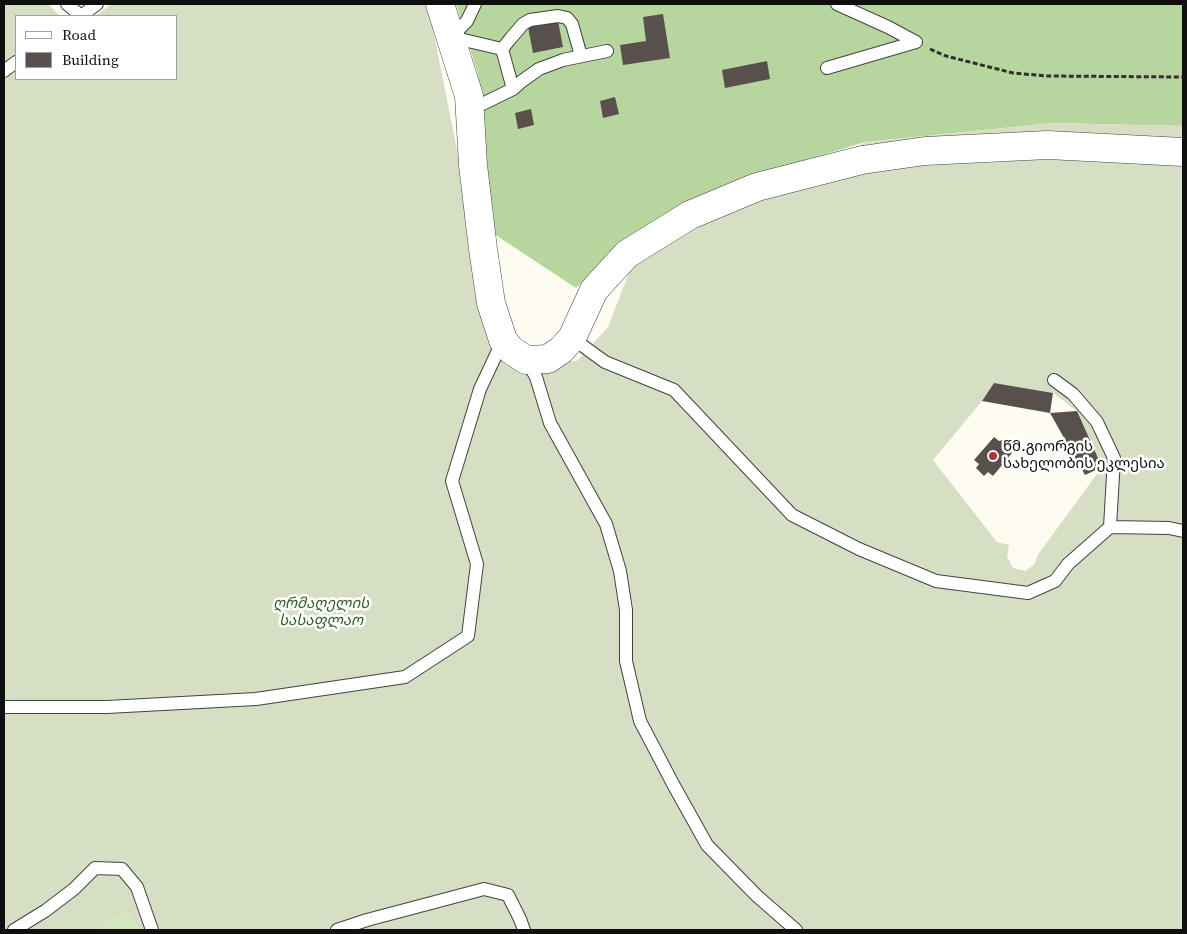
<!DOCTYPE html>
<html>
<head>
<meta charset="utf-8">
<style>
  body { margin:0 }
  #map { position:relative; width:1187px; height:934px; overflow:hidden; background:#fefbf1; font-family:"Source Serif 4",serif }
  canvas { display:block }
  .frame { position:absolute; inset:0; border:5px solid #0f0f0f; pointer-events:none }
  .legend { position:absolute; left:15px; top:15px; width:162px; height:65px; box-sizing:border-box; background:#fff; border:1px solid #9f9f9f; margin:0; padding:6px 9px; list-style:none; font-size:15px; color:#0f0f0f }
  .legend li { display:flex; align-items:center; gap:10px; height:25px }
  .legend b { width:25px; border:1px solid #9f9f9f }
</style>
</head>
<body>
<div id="map">
<canvas width="1187" height="934"></canvas>
<div class="frame"></div>
<ul class="legend">
<li><b style="height:6px;background:#fff"></b>Road</li>
<li><b style="height:14px;background:#57504c"></b>Building</li>
</ul>
</div>
<script>
const context = document.querySelector('canvas').getContext('2d');
context.lineJoin = 'round';
function paint(path, color) { context.fillStyle = color; context.fill(path, 'evenodd'); }
const shape = rows => new Path2D(rows.map(r => 'M' + r).join(''));
function stroke(path, color, width, dash) { context.strokeStyle = color; context.lineWidth = width; context.lineCap = dash ? 'butt' : 'round'; context.setLineDash(dash || []); context.stroke(path); }
function write(font, color, halo, rows, align = 'center') {
  context.font = font + ' "Source Serif 4","Noto Sans Georgian",serif'; context.lineWidth = 5; context.setLineDash([]); context.textBaseline = 'middle'; context.strokeStyle = halo; context.fillStyle = color; for (const [text, x, y, turn = 0] of rows) {
    context.save(); context.translate(x, y); context.rotate((+turn || 0) * Math.PI / 180); context.textAlign = isNaN(turn) ? turn : align; if (halo) context.strokeText(text, 0, 0); context.fillText(text, 0, 0); context.restore();
  }
}
paint(shape([
  [126,911,141,930,98,930]
]), '#d3e7bd');
paint(shape([
  [456,4,1183,4,1183,126,1053,123,865,142,722,186,627,244,576,288,488,230,478,74]
]), '#b7d69d');
paint(shape([
  [4,4,48,4,60,16,16,16,16,79,176,79,176,16,96,16,111,4,428,4,476,246,518,363,577,361,608,327,632,265,740,203,866,142,1053,123,1183,126,1183,930,141,930,126,911,98,930,4,930],
  [994,383,1053,393,1077,411,1102,467,1037,556,1035,564,1025,571,1013,568,1007,556,1009,545,997,542,933,460,982,401]
]), '#d6dfc3');
paint(shape([
  [663,14,670,58,623,65,620,45,646,41,643,17],
  [558,21,563,47,533,53,528,27],
  [767,61,770,79,725,88,722,70],
  [615,97,619,114,603,118,600,101],
  [531,109,534,125,518,129,515,113],
  [994,383,1053,393,1050,413,982,401],
  [1077,411,1102,467,1085,475,1050,413],
  [994,437,999,441,1003,440,1007,441,1009,444,1008,448,1012,453,993,476,988,472,984,476,976,468,979,464,974,460]
]), '#57504c');
const service = shape([
  [67,4,81,16],
  [475,4,467,21,451,37,502,49],
  [81,16,97,4],
  [827,68,916,42,888,27,837,4],
  [4,71,16,62],
  [513,89,502,49,511,38,523,24,530,20,558,16,567,18,572,24,581,56],
  [470,110,513,89,522,81,539,69,563,60,607,51],
  [572,338,605,362,674,390,792,515,859,549,936,581,1028,593,1055,581,1068,564,1110,527,1114,458,1097,422,1073,394,1054,380],
  [526,360,536,377,550,423,606,524,620,571,626,610,626,661,640,721,673,784,707,845,757,896,796,930],
  [1110,527,1169,528,1183,531],
  [4,707,107,707,256,699,405,677,468,636,477,564,452,481,480,389,503,340],
  [14,930,45,911,74,889,95,868,122,869,137,887,152,930],
  [337,930,367,920,484,889,508,895,520,919,524,930]
]);
const tertiary = shape([
  [440,4,469,96,473,165,483,249,491,303,503,340,511,350,526,360,548,359,561,350,572,338,594,290,627,254,690,215,757,187,862,160,925,151,1048,145,1183,152]
]);
stroke(service, '#424242', 14);
stroke(tertiary, '#424242', 29);
stroke(shape([
  [930,49,946,56,1013,73,1047,76,1183,77]
]), '#313131', 3, [5, 2.5]);
stroke(service, '#fff', 12);
stroke(tertiary, '#fff', 28);
for (const [x, y, r, color] of [
  [993,456,5,"#b53037"]
]) { const dot = new Path2D(); dot.arc(x, y, r, 0, 2 * Math.PI); context.fillStyle = color; context.fill(dot); stroke(dot, '#fff', 2); }
write('15px', '#0f0f0f', '#fff', [
  ["წმ.გიორგის",1003,447],
  ["სახელობის ეკლესია",1003,464]
], 'left');
write('italic 15px', '#316223', '#fff', [
  ["ღრმაღელის",321,604],
  ["სასაფლაო",321,621]
]);
</script>
</body>
</html>
